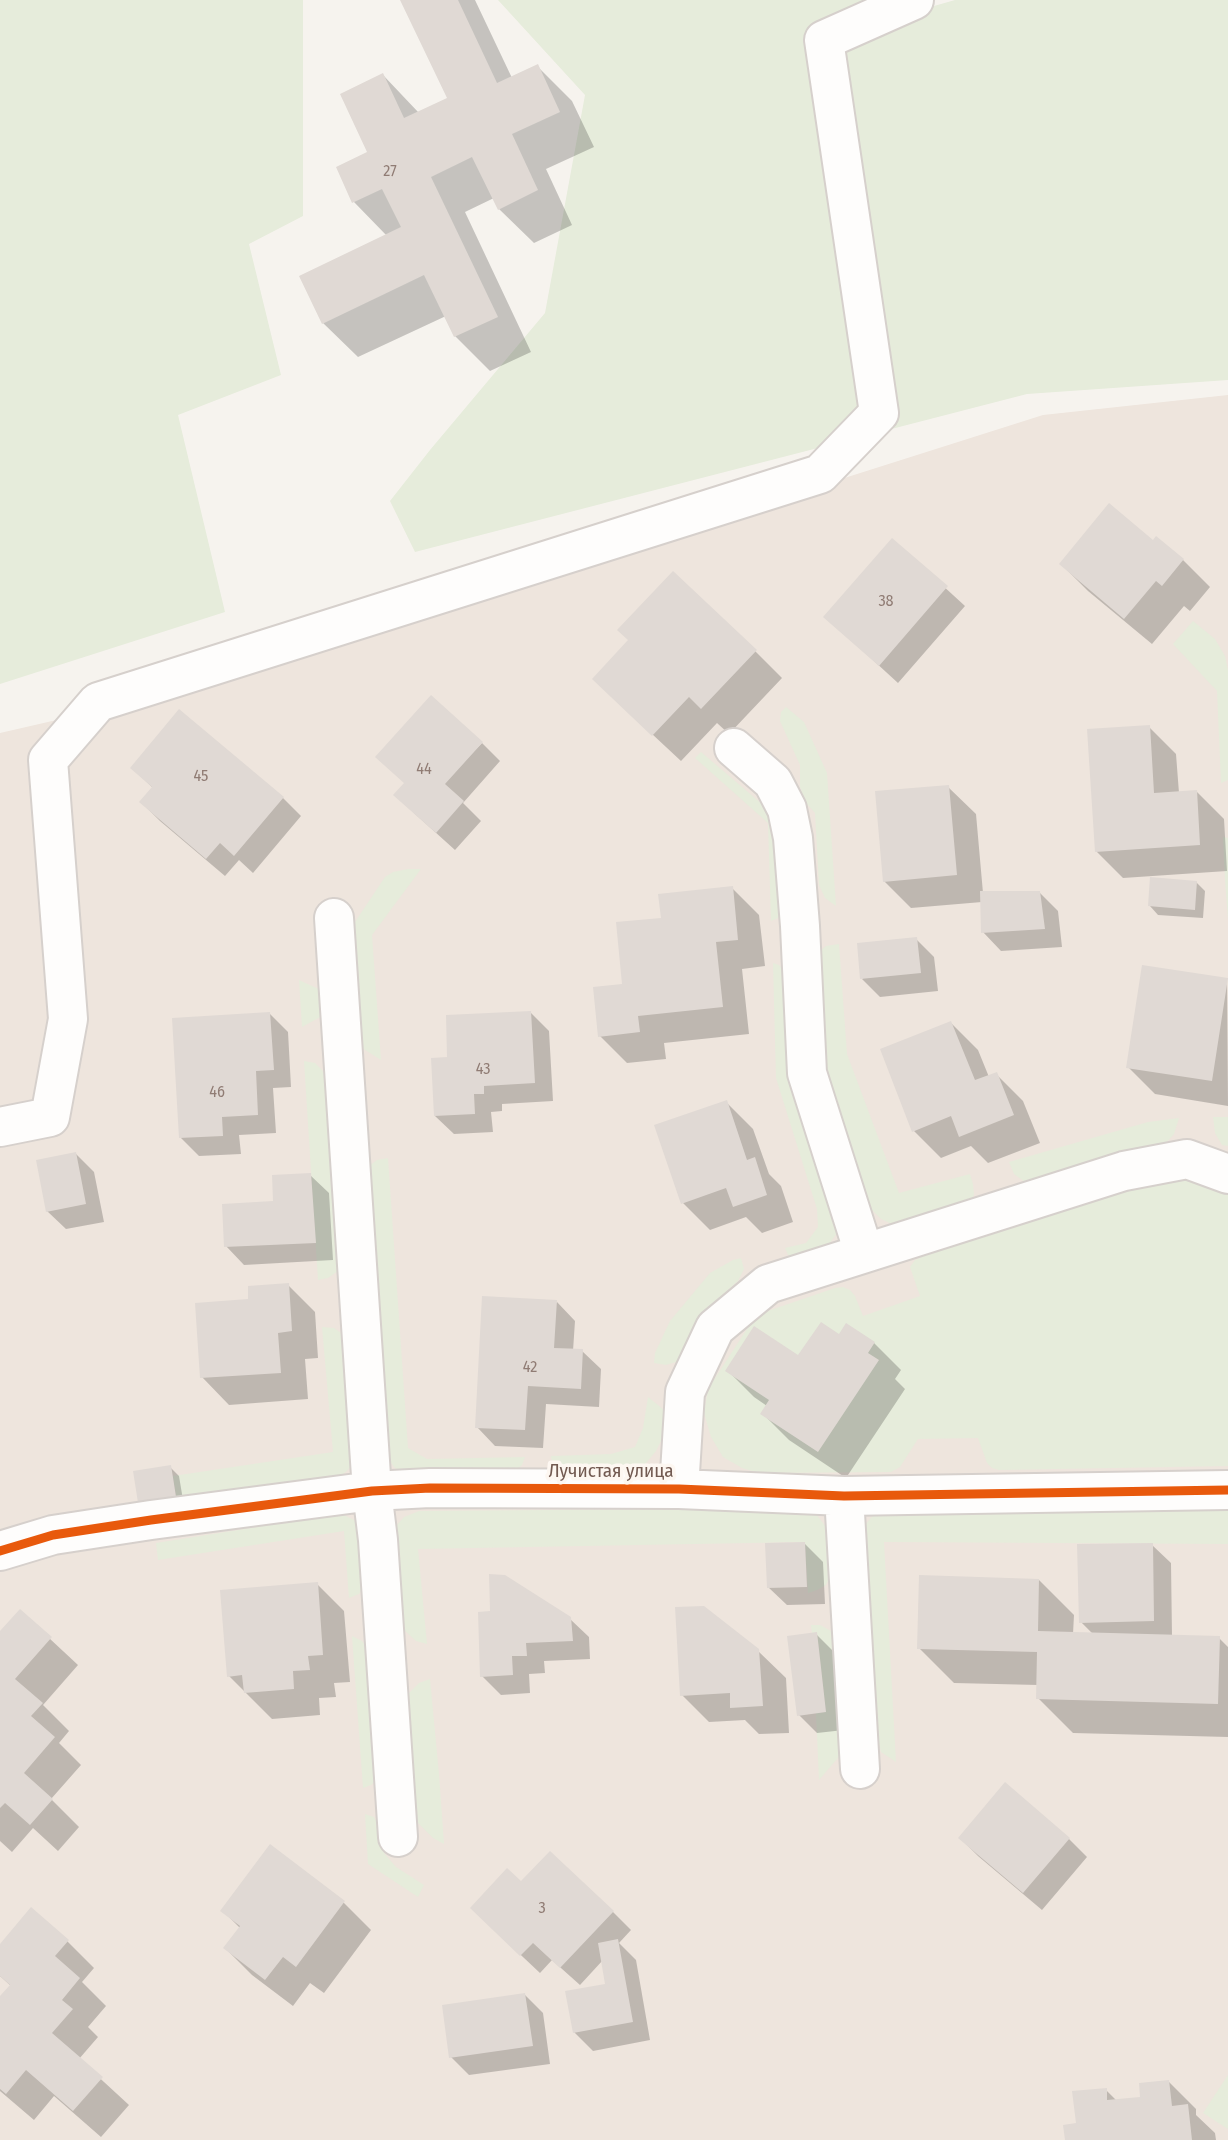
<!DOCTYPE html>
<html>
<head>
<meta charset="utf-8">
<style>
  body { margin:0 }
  canvas { display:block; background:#f6f3ee }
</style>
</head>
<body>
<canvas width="1228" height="2140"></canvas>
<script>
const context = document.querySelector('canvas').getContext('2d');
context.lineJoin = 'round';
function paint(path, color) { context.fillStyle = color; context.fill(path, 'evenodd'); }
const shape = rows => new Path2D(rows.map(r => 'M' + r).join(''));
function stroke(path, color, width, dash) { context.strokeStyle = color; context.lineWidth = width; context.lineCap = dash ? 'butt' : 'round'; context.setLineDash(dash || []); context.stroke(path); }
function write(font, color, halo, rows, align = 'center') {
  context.font = font + ' "Fira Sans Condensed",sans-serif'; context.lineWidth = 7; context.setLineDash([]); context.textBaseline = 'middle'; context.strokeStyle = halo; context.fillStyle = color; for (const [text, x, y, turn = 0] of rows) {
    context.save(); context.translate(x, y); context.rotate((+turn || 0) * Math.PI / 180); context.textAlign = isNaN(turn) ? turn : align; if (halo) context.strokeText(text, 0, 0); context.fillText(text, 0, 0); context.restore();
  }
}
paint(shape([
  [1228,395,1228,2140,0,2140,0,733,148,699,1043,415]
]), '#eee5dd');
paint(shape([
  [0,0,303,0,303,216,249,244,281,375,178,415,225,612,0,684],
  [498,0,931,0,934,6,955,0,1228,0,1228,380,1027,394,415,552,390,501,430,450,545,313,585,95],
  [1193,621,1215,639,1225,656,1228,670,1228,780,1221,783,1217,691,1173,644],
  [786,707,804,722,827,773,836,906,825,898,819,885,815,813,806,803,800,787,800,765,780,721,781,712],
  [701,752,762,804,773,820,782,908,778,918,771,921,768,823,695,758],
  [1223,837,1228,838,1228,919,1225,880],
  [408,869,421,869,372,935,381,1060,362,1048,354,1038,353,925,385,877,393,872],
  [839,944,847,1054,899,1193,970,1174,973,1184,974,1195,968,1204,896,1226,881,1219,870,1208,821,1055,818,953,826,946],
  [773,963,779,965,784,971,837,1216,837,1233,827,1247,798,1258,788,1255,785,1248,806,1243,818,1227,817,1209,776,1078],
  [299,980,323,991,322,1016,302,1027],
  [304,1061,315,1063,322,1070,328,1081,341,1258,338,1271,328,1278,318,1280],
  [1213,1117,1228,1117,1228,1146,1222,1145,1215,1133],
  [1179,1118,1174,1134,1166,1143,1038,1183,1025,1182,1014,1174,1009,1162,1148,1122],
  [388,1158,408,1448,427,1459,525,1457,522,1465,514,1472,405,1475,394,1467,387,1457,369,1166,377,1160],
  [1190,1179,1228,1189,1228,1466,999,1470,992,1468,987,1463,978,1438,918,1439,900,1467,891,1472,759,1473,742,1468,723,1457,711,1437,704,1413,708,1389,756,1315,835,1288,843,1287,850,1290,855,1296,863,1316,920,1296,910,1267,915,1260,923,1256,1128,1188],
  [741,1258,744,1269,738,1281,712,1304,676,1362,666,1365,654,1363,655,1353,670,1321,710,1273,733,1260],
  [322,1327,334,1328,344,1335,355,1458,351,1467,340,1477,177,1503,173,1476,333,1452],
  [648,1397,664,1410,666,1420,664,1435,656,1451,646,1463,631,1470,558,1471,552,1463,551,1456,611,1454,635,1447,643,1428],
  [1228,1503,1228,1544,884,1542,896,1762,881,1752,878,1739,863,1541,865,1525,875,1513],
  [800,1508,816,1514,826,1527,831,1543,830,1577,826,1585,817,1590,808,1593,805,1542,418,1549,427,1644,416,1641,403,1629,393,1540,396,1526,404,1517,419,1511],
  [333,1515,344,1515,354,1520,360,1530,365,1586,359,1594,349,1598,344,1531,158,1560,156,1543],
  [811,1625,820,1625,831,1631,836,1641,843,1752,819,1780,816,1713,826,1712,817,1633,812,1633],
  [352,1636,362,1641,370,1650,379,1778,371,1785,363,1788],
  [430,1679,439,1774,444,1844,433,1838,418,1823,412,1807,405,1708,408,1694,419,1683],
  [365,1814,374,1817,380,1828,384,1853,396,1867,424,1885,418,1897,368,1864],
  [1228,2075,1228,2129,1203,2113]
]), '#e6ecdb');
paint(shape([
  [402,0,475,0,512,78,537,66,572,101,594,147,546,169,572,225,534,243,499,209,494,198,465,212,531,352,490,371,455,336,446,316,358,357,323,323,387,236,354,202,338,168,369,152,383,75,419,113,449,99],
  [1157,539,1183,560,1210,587,1190,611,1184,606,1152,644,1088,591,1061,564,1153,543],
  [893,540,965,606,898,683,826,617],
  [755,651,782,678,729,734,717,723,681,761,622,706],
  [1149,727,1176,754,1179,793,1196,791,1224,819,1227,871,1123,878,1096,851],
  [482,743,500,761,463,803,481,821,455,850,414,813],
  [132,768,283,798,301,816,253,873,239,860,225,876,160,821,141,802,153,788],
  [948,787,976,814,983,893,1039,892,1058,911,1062,947,1001,951,983,932,982,902,911,908,884,881],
  [1196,882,1205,891,1203,918,1158,915,1150,906],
  [732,888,759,915,765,966,742,969,749,1034,664,1043,666,1059,627,1063,600,1036,624,985,663,919],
  [916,939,934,957,938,991,880,997,862,979],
  [1227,980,1228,1106,1155,1094,1128,1067],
  [269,1013,288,1032,291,1087,273,1088,276,1133,239,1135,241,1154,199,1156,181,1138],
  [531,1013,549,1031,553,1101,502,1104,502,1111,491,1112,493,1132,454,1134,435,1116,449,1058],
  [951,1023,978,1050,989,1077,996,1074,1023,1101,1040,1143,988,1163,971,1146,941,1158,914,1131],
  [726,1102,753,1129,769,1174,781,1186,793,1222,762,1233,746,1217,710,1230,683,1203],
  [76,1154,94,1172,104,1222,66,1229,47,1211],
  [310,1175,329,1193,333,1260,244,1265,226,1246],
  [288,1285,315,1312,318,1358,305,1359,308,1399,229,1405,202,1377,250,1300],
  [557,1302,575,1321,573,1351,582,1351,601,1369,599,1407,546,1404,543,1448,495,1446,477,1427],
  [847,1325,874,1343,901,1370,895,1379,905,1389,846,1478,789,1440,762,1413,767,1406,754,1397,727,1370,799,1358,840,1336],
  [170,1467,179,1476,185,1512,149,1517],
  [805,1544,823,1562,825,1604,787,1605,768,1587],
  [1152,1545,1171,1563,1172,1636,1219,1638,1228,1647,1228,1737,1073,1733,1038,1698,1038,1685,954,1683,919,1648,1039,1580,1074,1615,1073,1634,1093,1634,1081,1622],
  [317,1584,344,1611,350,1682,334,1683,336,1697,319,1698,320,1715,272,1719,229,1676],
  [20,1611,78,1665,43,1705,69,1731,59,1743,81,1765,51,1799,79,1827,58,1851,33,1828,12,1852,0,1841,0,1634],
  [480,1613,570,1619,589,1637,590,1659,544,1661,545,1673,529,1674,530,1693,501,1695,482,1676],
  [816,1634,835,1653,844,1730,817,1733,799,1715],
  [758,1651,786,1678,789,1733,759,1734,745,1720,709,1722,682,1695],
  [960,1838,1069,1839,1087,1857,1042,1910,978,1856],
  [270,1847,344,1903,371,1930,324,1993,310,1983,293,2006,252,1975,225,1948,240,1928,223,1911],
  [521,1884,613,1912,631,1930,619,1943,636,1960,650,2040,593,2051,574,2032,607,1985,603,1960,580,1985,552,1960,540,1973,490,1926],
  [67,1941,94,1968,82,1982,106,2006,88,2027,98,2037,79,2059,129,2105,101,2137,54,2096,34,2120,0,2091,0,1999,11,1986,0,1976,0,1946],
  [525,1995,543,2013,550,2064,469,2075,451,2057],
  [1169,2082,1196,2109,1196,2115,1215,2133,1216,2140,1067,2140,1106,2090,1117,2101,1142,2099]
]), '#0003');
paint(shape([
  [400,0,458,0,497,83,538,64,560,112,512,134,538,190,498,210,472,157,431,177,498,317,454,337,424,275,322,324,299,276,401,227,382,189,352,203,336,167,367,152,340,94,383,73,404,118,447,98],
  [1109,503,1153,540,1156,536,1184,559,1162,586,1156,581,1124,619,1059,564],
  [892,538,948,586,879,666,823,617],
  [673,571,757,650,701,709,689,697,652,736,592,679,628,640,617,630],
  [431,695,483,742,445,784,464,801,436,833,393,795,404,783,375,757],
  [179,709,284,797,234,856,220,843,206,859,139,802,152,787,130,768],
  [1150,725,1154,793,1197,790,1200,845,1095,852,1087,729],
  [949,785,957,875,883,882,875,791],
  [1150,877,1197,881,1195,910,1148,906],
  [733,886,738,940,716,942,723,1007,638,1016,640,1032,598,1037,593,987,622,984,616,922,661,918,658,894],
  [980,891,1040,891,1045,929,981,933],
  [917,937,921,973,860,979,857,943],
  [1142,965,1228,978,1212,1081,1126,1068],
  [531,1011,535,1083,484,1086,484,1094,474,1094,475,1114,434,1116,431,1058,447,1057,446,1015],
  [270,1012,274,1070,256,1071,258,1115,222,1117,223,1136,179,1138,172,1018],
  [951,1021,975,1080,997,1072,1014,1115,959,1137,951,1116,912,1132,880,1049],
  [727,1100,747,1160,755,1157,767,1195,733,1207,726,1188,681,1204,654,1125],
  [76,1152,86,1204,46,1212,36,1160],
  [311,1173,316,1243,224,1247,222,1204,273,1201,272,1175],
  [289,1283,292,1331,278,1333,281,1373,200,1378,195,1303,248,1299,248,1286],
  [482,1296,557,1300,554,1348,583,1349,581,1389,528,1386,525,1430,475,1428],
  [821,1322,839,1334,846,1323,875,1342,868,1353,879,1360,818,1452,760,1414,769,1400,725,1371,754,1326,798,1355],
  [171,1465,177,1503,139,1509,133,1471],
  [805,1542,807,1587,767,1588,765,1543],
  [1153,1543,1154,1621,1079,1623,1077,1544],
  [489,1574,505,1575,571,1617,573,1641,526,1643,527,1656,512,1656,513,1675,480,1677,478,1612,490,1611],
  [919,1575,1039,1579,1038,1631,1220,1636,1218,1704,1036,1699,1037,1652,917,1649],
  [318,1582,323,1655,308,1656,310,1670,293,1671,294,1689,244,1693,242,1675,227,1677,220,1590],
  [704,1606,759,1649,763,1706,730,1708,730,1693,680,1696,675,1607],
  [20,1609,52,1637,15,1679,43,1703,31,1716,55,1737,24,1773,53,1799,30,1825,5,1803,0,1808,0,1631],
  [817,1632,826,1712,797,1716,787,1636],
  [1005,1782,1070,1838,1023,1893,958,1838],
  [270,1844,345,1901,296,1967,283,1957,265,1980,223,1948,240,1926,220,1911],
  [550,1851,614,1911,560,1968,533,1943,520,1956,470,1908,507,1868,521,1881],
  [31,1907,69,1940,55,1956,80,1978,62,2000,73,2009,52,2033,103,2077,73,2111,26,2070,6,2094,0,2089,0,1996,10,1985,0,1976,0,1944],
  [618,1939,633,2022,573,2033,565,1991,605,1984,598,1943],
  [525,1993,533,2046,449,2058,442,2005],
  [1169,2080,1172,2106,1188,2104,1192,2140,1065,2140,1063,2125,1076,2123,1072,2091,1107,2088,1107,2100,1140,2097,1139,2083]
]), '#e0d9d4');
const minor = shape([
  [734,748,773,782,787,809,793,838,800,926,807,1073,864,1253],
  [334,918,372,1491,378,1540,398,1837],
  [0,1127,50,1117,68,1019,48,760,98,702,820,474,879,413,824,40,914,0],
  [679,1489,685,1392,715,1328,768,1284,1124,1171,1187,1159,1228,1174],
  [844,1496,860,1769],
  [0,1551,53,1535,151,1520,372,1491,430,1488,679,1489,844,1496,1228,1490]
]);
stroke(minor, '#d6d0cc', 42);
stroke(minor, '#fefdfc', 38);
stroke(shape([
  [0,1551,53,1535,151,1520,372,1491,430,1488,679,1489,844,1496,1228,1490]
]), '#e8590c', 9);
write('16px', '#907c74', null, [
  ["27",390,172],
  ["38",886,602],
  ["44",424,770],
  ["45",201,777],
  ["43",483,1070],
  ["46",217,1093],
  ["42",530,1368],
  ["3",542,1909]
]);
write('19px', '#725a51', '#fdf7f1', [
  ["Лучистая улица",611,1472]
]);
</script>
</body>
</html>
